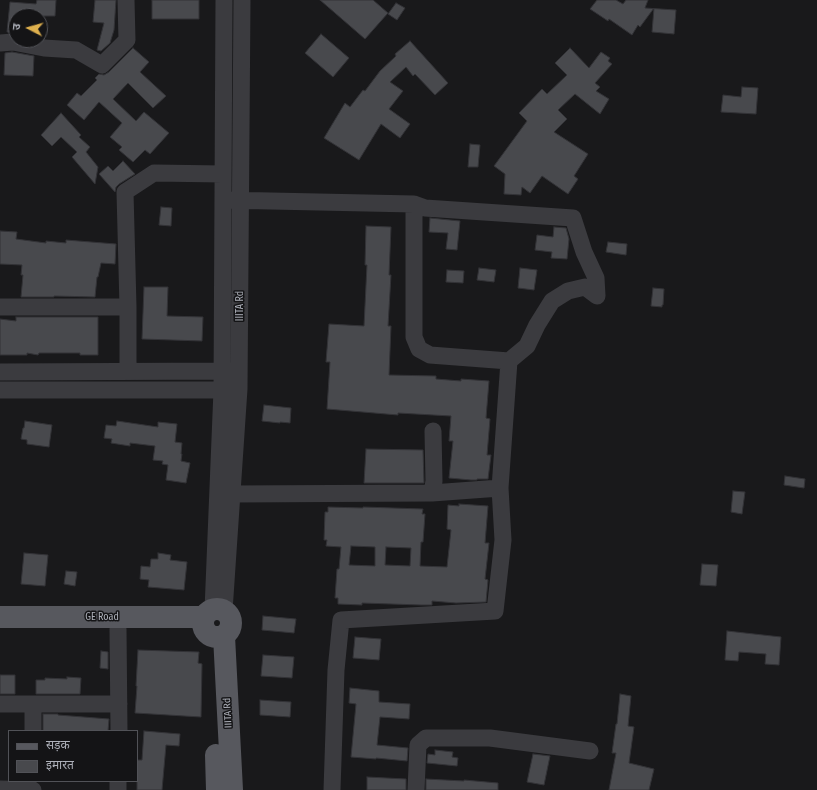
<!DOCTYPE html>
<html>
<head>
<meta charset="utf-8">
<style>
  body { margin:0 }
  #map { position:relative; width:817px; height:790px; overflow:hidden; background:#19191b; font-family:"Fira Sans Condensed","Noto Sans Devanagari",sans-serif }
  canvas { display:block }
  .legend { position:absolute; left:8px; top:730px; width:130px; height:52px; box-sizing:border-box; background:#141416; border:1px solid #515257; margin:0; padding:5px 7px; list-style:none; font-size:12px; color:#adb0b9 }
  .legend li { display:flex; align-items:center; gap:8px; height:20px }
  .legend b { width:20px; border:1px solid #515257 }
  .north { position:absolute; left:8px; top:8px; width:40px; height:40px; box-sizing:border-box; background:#141416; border:1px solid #515257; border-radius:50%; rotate:276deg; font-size:11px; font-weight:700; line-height:16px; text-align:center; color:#adb0b9 }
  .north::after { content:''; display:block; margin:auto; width:14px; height:18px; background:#deb04e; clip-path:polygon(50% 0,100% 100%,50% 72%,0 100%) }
</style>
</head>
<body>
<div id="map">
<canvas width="817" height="790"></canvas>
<ul class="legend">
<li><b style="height:5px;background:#57585e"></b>सड़क</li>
<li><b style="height:11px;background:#48494d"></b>इमारत</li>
</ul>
<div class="north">उ</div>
</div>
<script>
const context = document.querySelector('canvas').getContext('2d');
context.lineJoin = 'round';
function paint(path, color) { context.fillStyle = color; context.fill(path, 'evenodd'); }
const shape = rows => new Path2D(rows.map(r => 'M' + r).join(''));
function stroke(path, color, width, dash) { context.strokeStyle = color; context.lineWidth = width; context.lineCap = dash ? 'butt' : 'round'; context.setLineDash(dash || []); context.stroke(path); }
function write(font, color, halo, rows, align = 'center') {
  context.font = font + ' "Fira Sans Condensed",sans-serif'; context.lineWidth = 3; context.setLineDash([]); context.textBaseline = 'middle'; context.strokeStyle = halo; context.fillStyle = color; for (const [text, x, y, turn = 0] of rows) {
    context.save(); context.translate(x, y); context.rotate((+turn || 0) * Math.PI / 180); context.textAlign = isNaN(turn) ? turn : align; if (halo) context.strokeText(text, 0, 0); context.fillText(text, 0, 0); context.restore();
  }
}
const building = shape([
  [37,0,56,0,55,16,16,16,16,32,7,32,10,2,36,4,37,0],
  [95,0,116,0,114,30,110,43,101,51,97,50,104,23,93,22,95,0],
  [152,0,199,0,199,19,152,19,152,0],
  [320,0,373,0,388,13,365,39,320,0],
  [597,0,616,0,623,4,626,0,648,0,645,8,676,10,674,34,652,32,654,8,640,27,638,25,632,35,609,19,608,21,590,9,597,0],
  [396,3,405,8,397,20,388,14,396,3],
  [321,34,349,58,333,77,305,53,321,34],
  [410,41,448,83,435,95,415,74,413,76,406,67,390,82,403,91,389,109,410,124,400,138,381,124,359,160,324,138,345,103,350,107,363,90,365,91,380,71,396,56,395,54,410,41],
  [133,48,149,62,140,72,166,96,153,108,128,83,113,99,136,121,144,112,169,133,150,154,145,150,133,162,119,150,122,147,110,137,122,123,99,102,84,120,67,105,77,93,81,96,97,80,95,78,99,74,104,75,109,72,133,48],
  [570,48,589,68,601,52,610,58,608,61,612,64,595,83,600,87,596,91,609,99,600,114,575,94,558,110,567,119,554,132,588,154,574,176,578,179,568,194,542,176,530,193,522,187,521,195,504,194,505,174,494,166,527,121,519,113,542,89,547,94,567,75,555,63,570,48],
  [12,52,34,56,33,76,4,75,5,53,12,52],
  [742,87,758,88,756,114,721,112,723,95,741,97,742,87],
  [61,113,81,135,79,137,90,147,86,152,98,167,95,184,72,157,77,152,61,137,52,146,41,135,61,113],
  [470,144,480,145,478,167,468,167,470,144],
  [123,161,135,174,119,184,116,187,115,192,99,174,108,166,113,171,123,161],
  [161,207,172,208,171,226,159,225,161,207],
  [430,218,460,221,457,250,446,249,448,233,429,232,430,218],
  [366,226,391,227,389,275,391,275,388,326,391,326,389,375,436,376,436,379,461,381,461,379,489,381,486,418,490,419,487,455,491,455,488,479,477,479,477,480,471,480,449,478,453,441,449,441,451,416,398,413,398,415,327,409,330,362,326,362,329,324,364,326,367,265,365,265,366,226],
  [554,227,566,228,569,239,567,259,551,258,552,252,535,250,537,235,553,237,554,227],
  [0,231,17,232,16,239,46,243,46,241,66,243,66,240,116,244,115,264,101,263,98,277,97,277,95,297,54,296,54,297,21,297,23,275,21,275,22,265,0,264,0,231],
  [608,242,627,244,626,255,606,252,608,242],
  [479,268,496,270,494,282,477,280,479,268],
  [520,268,537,270,534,290,518,288,520,268],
  [447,270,464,271,463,283,446,282,447,270],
  [144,287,168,287,167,316,203,317,202,341,142,339,144,287],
  [653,288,664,289,663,305,662,305,662,307,651,306,653,288],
  [16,317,98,317,98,355,80,355,80,353,39,353,38,355,27,353,27,355,0,355,0,319,16,321,16,317],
  [264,405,291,408,290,423,280,422,280,423,262,421,264,405],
  [25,421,52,425,49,447,27,444,27,440,21,439,23,428,24,428,25,421],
  [117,421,158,427,158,422,177,424,175,442,182,443,181,454,182,454,181,461,190,463,186,483,166,480,168,465,162,464,163,461,153,460,155,446,130,443,130,446,111,443,112,439,104,438,106,425,116,426,117,421],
  [366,449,423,450,424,483,364,483,366,449],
  [785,476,805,479,804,488,784,485,785,476],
  [733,491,745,492,742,514,731,512,733,491],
  [459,504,488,506,485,543,489,543,485,579,488,580,486,602,456,603,432,601,432,605,421,605,362,603,362,605,338,604,338,598,335,598,337,569,339,569,341,547,326,546,327,540,324,540,325,512,328,512,328,507,363,508,363,507,423,509,422,514,425,514,423,542,421,542,420,566,447,567,451,530,447,529,448,505,459,506,459,504],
  [351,546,375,547,375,566,349,565,351,546],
  [386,547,411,548,410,566,385,565,386,547],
  [24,553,48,555,45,586,21,584,24,553],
  [158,553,171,555,170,560,187,562,184,590,148,587,149,580,140,579,141,566,150,567,151,559,158,559,158,553],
  [702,564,718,565,716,586,700,585,702,564],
  [66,571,77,572,75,586,64,584,66,571],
  [263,616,296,619,294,633,262,630,263,616],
  [727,631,781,637,779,665,765,664,766,654,739,652,738,661,725,660,727,631],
  [355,637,381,639,379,660,353,658,355,637],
  [138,650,199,652,198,663,202,664,201,717,135,713,137,686,136,686,138,650],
  [101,651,108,652,108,669,100,668,101,651],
  [263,655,294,657,292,678,261,676,263,655],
  [0,675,15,675,15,694,0,694,0,675],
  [67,677,81,678,80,694,36,694,36,680,45,680,45,678,67,679,67,677],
  [350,688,379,691,379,702,410,704,409,719,380,717,377,745,408,748,407,761,376,758,376,759,351,757,356,704,349,703,350,688],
  [620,694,631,696,628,726,634,727,629,763,654,769,649,790,609,790,616,753,612,753,616,724,617,724,620,694],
  [260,700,291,702,290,717,260,715,260,700],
  [43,714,58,714,58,715,109,719,108,731,43,731,43,714],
  [144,731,180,734,179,746,166,745,162,790,137,790,137,760,142,760,144,731],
  [435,750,453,752,452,757,458,758,457,766,427,763,428,754,435,755,435,750],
  [533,754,550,756,544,785,527,782,533,754],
  [367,777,406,779,406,790,367,790,367,777],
  [426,779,464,781,464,780,498,783,498,790,426,790,426,779]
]);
paint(building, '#48494d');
stroke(building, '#333337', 1);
stroke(shape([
  [0,43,13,42,44,48,76,50,102,65,127,40,126,0],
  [223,200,414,204,425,208,573,218,584,252,596,278,597,296,585,287,568,291,552,301,537,325,527,346,509,361,430,355,419,349,414,337,414,204],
  [0,307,128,307],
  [128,371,128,307,125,192,154,173,223,174],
  [0,372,234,371],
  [0,390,234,390],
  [432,493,434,481,433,431],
  [232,494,432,493,500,488],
  [213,610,222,390,224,0],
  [224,611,239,389,242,0],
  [118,629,119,731],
  [0,704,119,704],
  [33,731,33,704],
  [0,789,33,790],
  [118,790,118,781],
  [332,790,336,670,341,620,495,611,503,540,500,488,509,361],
  [416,790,418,745,426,738,490,738,590,751]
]), '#3b3b3f', 17);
stroke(shape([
  '203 623a14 14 0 1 1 28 0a14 14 0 1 1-28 0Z',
  [0,617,204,617],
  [224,636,232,790],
  [216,755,217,790]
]), '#57585e', 22);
write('10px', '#adb0b9', '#141416', [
  ["IIITA Rd",240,306,-90],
  ["GE Road",102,617],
  ["IIITA Rd",228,713,-93]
]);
</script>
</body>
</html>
